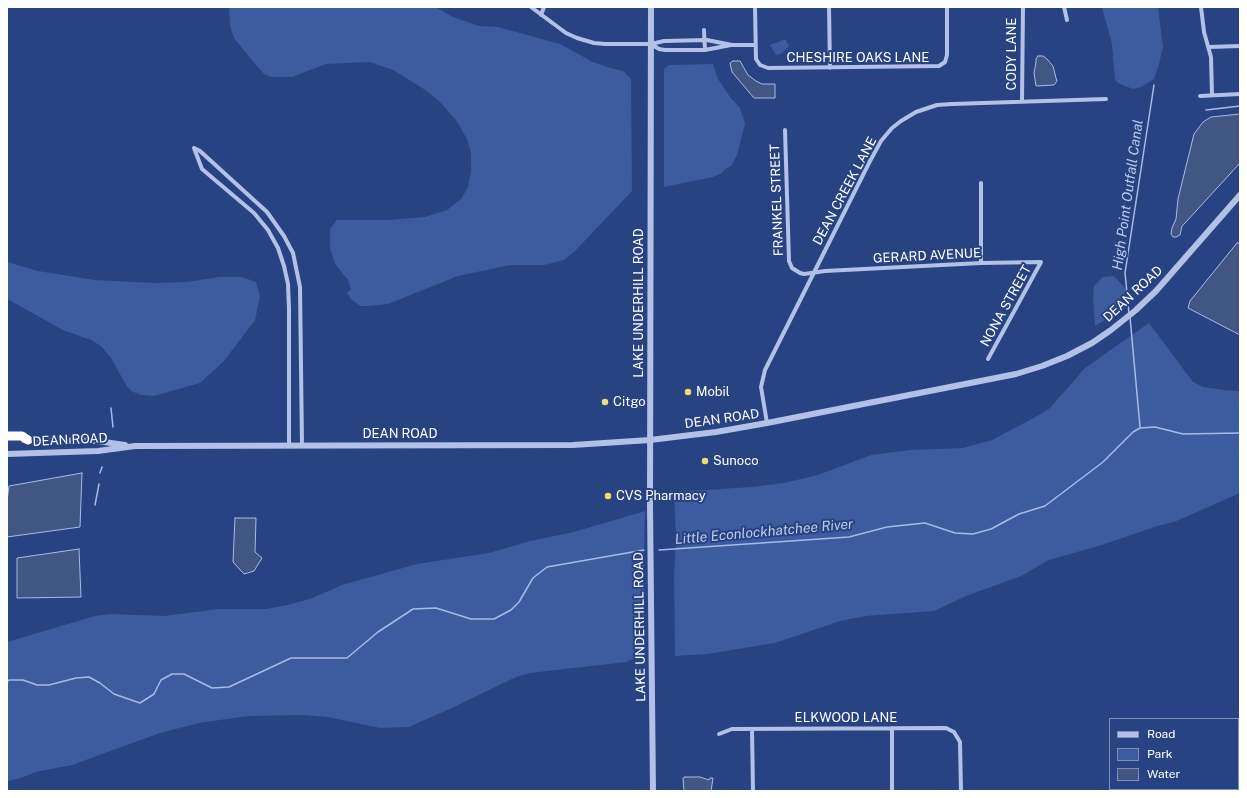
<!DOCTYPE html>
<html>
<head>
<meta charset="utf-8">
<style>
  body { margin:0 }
  #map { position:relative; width:1247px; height:798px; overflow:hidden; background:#284382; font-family:"Public Sans",sans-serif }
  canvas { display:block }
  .frame { position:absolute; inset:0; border:8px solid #fff; pointer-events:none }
  .legend { position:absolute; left:1109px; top:718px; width:130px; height:72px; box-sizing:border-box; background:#284382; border:1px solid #7e8eb4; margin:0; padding:5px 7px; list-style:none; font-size:12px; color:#fff }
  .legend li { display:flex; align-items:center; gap:8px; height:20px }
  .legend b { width:20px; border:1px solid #7e8eb4 }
</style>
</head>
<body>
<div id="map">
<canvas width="1247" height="798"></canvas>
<div class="frame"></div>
<ul class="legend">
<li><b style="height:5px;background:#b1c2e6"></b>Road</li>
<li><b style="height:11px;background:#3d5b9f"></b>Park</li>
<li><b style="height:11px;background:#425684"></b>Water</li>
</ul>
</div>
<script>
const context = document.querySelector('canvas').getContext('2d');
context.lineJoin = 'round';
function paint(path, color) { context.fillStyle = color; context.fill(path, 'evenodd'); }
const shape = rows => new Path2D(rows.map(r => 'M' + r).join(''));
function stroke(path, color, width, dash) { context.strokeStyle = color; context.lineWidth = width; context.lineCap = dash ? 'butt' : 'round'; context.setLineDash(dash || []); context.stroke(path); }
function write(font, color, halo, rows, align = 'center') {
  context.font = font + ' "Public Sans",sans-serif'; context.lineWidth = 4; context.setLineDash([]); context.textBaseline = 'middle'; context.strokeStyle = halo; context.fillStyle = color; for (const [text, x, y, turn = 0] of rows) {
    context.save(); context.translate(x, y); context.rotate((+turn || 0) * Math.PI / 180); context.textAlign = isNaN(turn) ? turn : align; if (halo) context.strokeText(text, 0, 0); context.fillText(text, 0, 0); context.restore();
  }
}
paint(shape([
  [229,7,435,7,453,17,479,26,498,27,560,44,593,62,610,68,623,71,631,79,632,191,575,251,564,260,544,265,510,265,458,276,388,304,370,306,360,306,351,299,347,293,351,289,348,280,335,264,330,248,330,229,337,220,389,220,425,217,447,210,461,199,468,187,471,172,471,153,467,139,456,120,441,103,427,91,393,70,370,62,326,64,292,77,272,77,264,74,255,64,234,38,230,25],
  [1102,7,1158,7,1163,47,1159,64,1154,79,1141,87,1133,89,1120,84,1115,80,1112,44],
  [783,40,786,40,789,46,781,54,776,55,770,45],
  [713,64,718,79,730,97,740,108,745,124,737,155,731,166,725,169,722,173,713,177,664,187,664,69,669,65],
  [7,262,38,271,95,280,155,283,187,282,220,277,242,277,256,282,260,297,255,320,224,361,200,383,154,396,141,395,131,391,126,385,111,358,101,346,91,340,63,330,7,299],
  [1114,276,1134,298,1119,312,1095,326,1093,299,1094,286,1103,277],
  [1149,323,1193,382,1203,387,1224,390,1240,391,1240,493,1174,522,1157,526,1105,544,1049,560,1021,576,966,596,934,611,865,616,840,621,775,643,707,654,675,656,674,575,676,538,674,492,751,487,784,483,818,475,871,455,910,450,963,448,992,440,1041,414,1050,408,1085,368],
  [645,511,644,550,645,654,626,662,530,673,516,677,454,707,409,727,380,728,328,717,302,715,248,716,199,723,160,733,72,765,36,772,21,778,7,781,7,642,95,616,110,614,164,616,219,609,266,609,287,605,310,599,342,585,417,564,489,553,530,541,574,532]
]), '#3d5b9f');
const water = shape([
  [1038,56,1043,56,1047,59,1053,66,1056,78,1057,81,1054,85,1036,86,1034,73,1036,62,1036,59,1038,56],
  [733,61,740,61,748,75,756,81,762,84,775,84,775,98,754,98,732,72,730,63,733,61],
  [1240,114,1240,163,1185,223,1182,226,1180,235,1176,237,1173,237,1171,234,1172,228,1176,219,1178,199,1194,134,1203,122,1211,117,1240,114],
  [1237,243,1240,243,1240,335,1188,308,1190,301,1237,243],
  [82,473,80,527,7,537,7,501,9,486,82,473],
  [235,518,256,518,255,552,262,558,254,571,244,574,233,562,235,518],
  [79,549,81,597,17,598,17,558,79,549],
  [685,777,700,777,709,780,710,778,713,778,711,791,684,791,683,778,685,777]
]);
paint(water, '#425684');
stroke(water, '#a6bbe7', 1);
stroke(shape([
  [1206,110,1240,106],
  [1129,313,1125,273,1154,85],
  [1130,317,1140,427],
  [111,408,113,427],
  [100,473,102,467],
  [95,505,99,484],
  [659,550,849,537,887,527,925,523,955,533,973,534,991,529,1019,514,1045,506,1103,462,1133,432,1140,428,1155,427,1183,434,1240,433],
  [7,682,9,680,23,680,37,685,49,685,76,678,89,677,100,683,114,694,140,703,154,694,161,680,172,674,184,674,212,688,229,687,291,658,347,658,378,632,413,609,436,608,471,619,494,619,511,610,519,602,533,578,547,567,644,550]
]), '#a6bbe7', 1.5);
stroke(shape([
  [531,7,566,33,577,38,594,43,605,44,651,44,664,41,707,40,732,45,755,45],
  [755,7,756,59,760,65,768,68,939,66,945,62,947,55,947,7],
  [829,7,830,68],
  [1064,7,1067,20],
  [1201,7,1204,32,1211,57,1212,95],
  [541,15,544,7],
  [704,30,705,50],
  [651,44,659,49,665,50,705,50,731,45],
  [1209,47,1240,46],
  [1200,96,1240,94],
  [1022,101,1023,7],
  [785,130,789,261,792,268,800,273,804,274,825,271,981,263,1041,262,988,359],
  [194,148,200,151,267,212,284,236,293,253,300,287,302,445],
  [194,148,202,169,254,213,268,230,278,248,284,266,288,284,289,309,289,445],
  [981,263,981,183],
  [767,423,761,387,765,370,870,161,881,141,892,128,901,121,916,112,937,105,952,104,1106,99],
  [892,728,892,791],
  [752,729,753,791],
  [719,734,732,729,946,728,954,732,960,742,961,791]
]), '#b1c2e6', 4);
stroke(shape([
  [651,7,650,506,653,791],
  [24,440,97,441,125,445],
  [7,454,98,451,135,446,573,445,650,440,716,432,767,423,1016,374,1042,366,1067,356,1092,343,1111,330,1136,310,1156,291,1240,195]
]), '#b1c2e6', 6);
stroke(shape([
  [7,436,22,436,28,440]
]), '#fff', 9);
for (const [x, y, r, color] of [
  [688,392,4,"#ed7"],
  [605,402,4,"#ed7"],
  [705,461,4,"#ed7"],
  [608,496,4,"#ed7"]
]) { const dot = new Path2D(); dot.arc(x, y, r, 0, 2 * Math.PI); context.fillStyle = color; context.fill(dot); stroke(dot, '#284382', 1.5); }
write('13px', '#fff', '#284382', [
  ["CODY LANE",1012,54,-90],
  ["CHESHIRE OAKS LANE",858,58],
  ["DEAN CREEK LANE",845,191,-62],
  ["FRANKEL STREET",777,200,-92],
  ["GERARD AVENUE",927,256,-3],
  ["DEAN ROAD",1133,294,-43],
  ["LAKE UNDERHILL ROAD",639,303,-90],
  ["NONA STREET",1006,306,-61],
  ["DEAN ROAD",722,419,-8],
  ["DEAN ROAD",400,434],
  ["DEAN ROAD",70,440,-3],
  ["LAKE UNDERHILL ROAD",640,627,-91],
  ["ELKWOOD LANE",846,718]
]);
write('13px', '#fff', '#284382', [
  ["Mobil",696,392],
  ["Citgo",613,402],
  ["Sunoco",713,461],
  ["CVS Pharmacy",616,496]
], 'left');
write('italic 14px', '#bcccee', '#284382', [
  ["High Point Outfall Canal",1128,195,-82],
  ["Little Econlockhatchee River",764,532,-5]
]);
</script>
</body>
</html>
